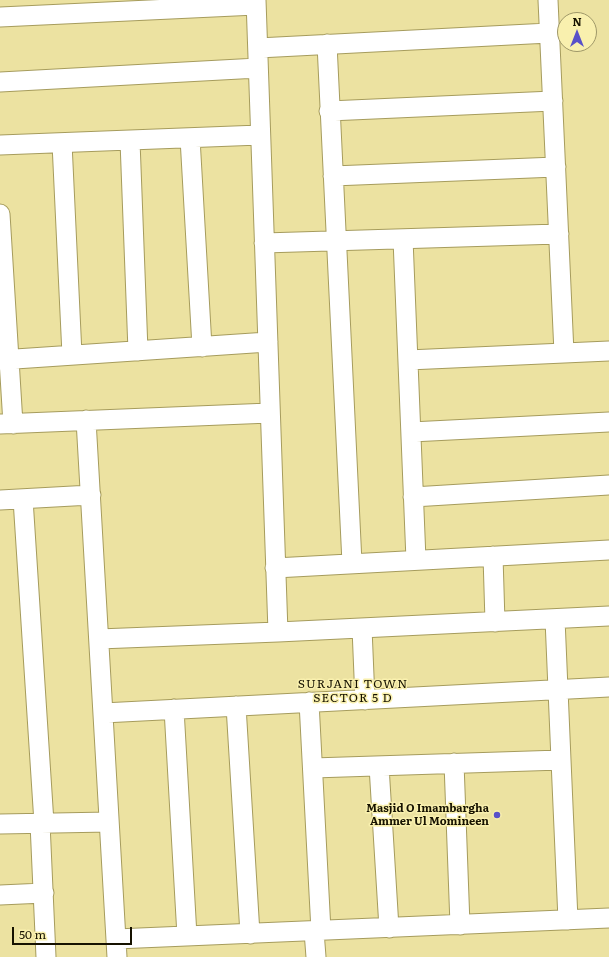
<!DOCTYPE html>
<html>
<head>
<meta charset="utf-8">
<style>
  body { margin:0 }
  #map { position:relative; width:609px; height:957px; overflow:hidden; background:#ece2a1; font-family:Literata,serif }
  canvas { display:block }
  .north { position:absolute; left:557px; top:12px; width:40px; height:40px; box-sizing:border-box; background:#f9f0ae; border:1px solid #9e9768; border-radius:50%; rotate:0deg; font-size:11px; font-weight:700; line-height:16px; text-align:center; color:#161200 }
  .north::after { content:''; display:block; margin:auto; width:14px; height:18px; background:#5951c9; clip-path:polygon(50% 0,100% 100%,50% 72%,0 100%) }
  .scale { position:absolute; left:12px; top:927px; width:120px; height:18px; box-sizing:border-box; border:2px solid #161200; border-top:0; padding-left:5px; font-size:12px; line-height:14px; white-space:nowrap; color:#161200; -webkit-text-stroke:3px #f9f0ae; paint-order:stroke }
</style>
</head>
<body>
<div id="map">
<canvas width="609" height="957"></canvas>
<div class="north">N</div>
<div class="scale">50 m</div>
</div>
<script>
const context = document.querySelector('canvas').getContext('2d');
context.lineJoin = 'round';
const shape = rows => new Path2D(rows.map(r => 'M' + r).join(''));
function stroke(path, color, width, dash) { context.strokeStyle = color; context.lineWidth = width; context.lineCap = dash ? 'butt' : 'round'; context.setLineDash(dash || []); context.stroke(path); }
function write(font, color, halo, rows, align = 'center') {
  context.font = font + ' Literata,serif'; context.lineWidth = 3; context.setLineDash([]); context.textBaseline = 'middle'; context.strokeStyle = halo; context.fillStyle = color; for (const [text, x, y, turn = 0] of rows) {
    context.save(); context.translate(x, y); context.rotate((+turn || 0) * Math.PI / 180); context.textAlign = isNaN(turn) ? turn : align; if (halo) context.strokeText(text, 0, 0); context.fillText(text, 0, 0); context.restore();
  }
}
const minor = shape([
  [256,0,278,632,609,616],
  [548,0,564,353],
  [0,17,256,5],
  [327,44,352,563],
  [258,48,549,33],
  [0,82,258,68],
  [329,111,553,101],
  [190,138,202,347],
  [130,141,138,351],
  [62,143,72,355],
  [0,145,260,135],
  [333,176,556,167],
  [0,214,13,424],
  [403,239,416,560],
  [264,243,559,234],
  [0,360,268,342],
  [408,360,609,351],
  [86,420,117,957],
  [0,424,270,413],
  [411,432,609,422],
  [413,497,609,485],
  [23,499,44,823],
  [0,500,91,495],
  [493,556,495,622],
  [275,568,609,550],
  [362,628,365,700],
  [99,639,278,632],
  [309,702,321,931],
  [236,706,250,934],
  [174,709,187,936],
  [103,713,609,687],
  [561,760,568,920],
  [454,763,460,925],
  [379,766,389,928],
  [313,768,561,760,555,619],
  [40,823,46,957],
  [0,824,109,822],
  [0,895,44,893],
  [314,931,316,957],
  [116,939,609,918]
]);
stroke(minor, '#a69c5d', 21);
stroke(minor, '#fff', 19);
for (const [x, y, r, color] of [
  [497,815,4,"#5951c9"]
]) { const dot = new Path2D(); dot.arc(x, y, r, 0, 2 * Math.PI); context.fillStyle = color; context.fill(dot); stroke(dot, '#f9f0ae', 1.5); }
write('bold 11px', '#161200', '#f9f0ae', [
  ["Masjid O Imambargha",489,809],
  ["Ammer Ul Momineen",489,822]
], 'right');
context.letterSpacing = '1px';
write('12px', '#161200', '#f9f0ae', [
  ["SURJANI TOWN",353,684],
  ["SECTOR 5 D",353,698]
]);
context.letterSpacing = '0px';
</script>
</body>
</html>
